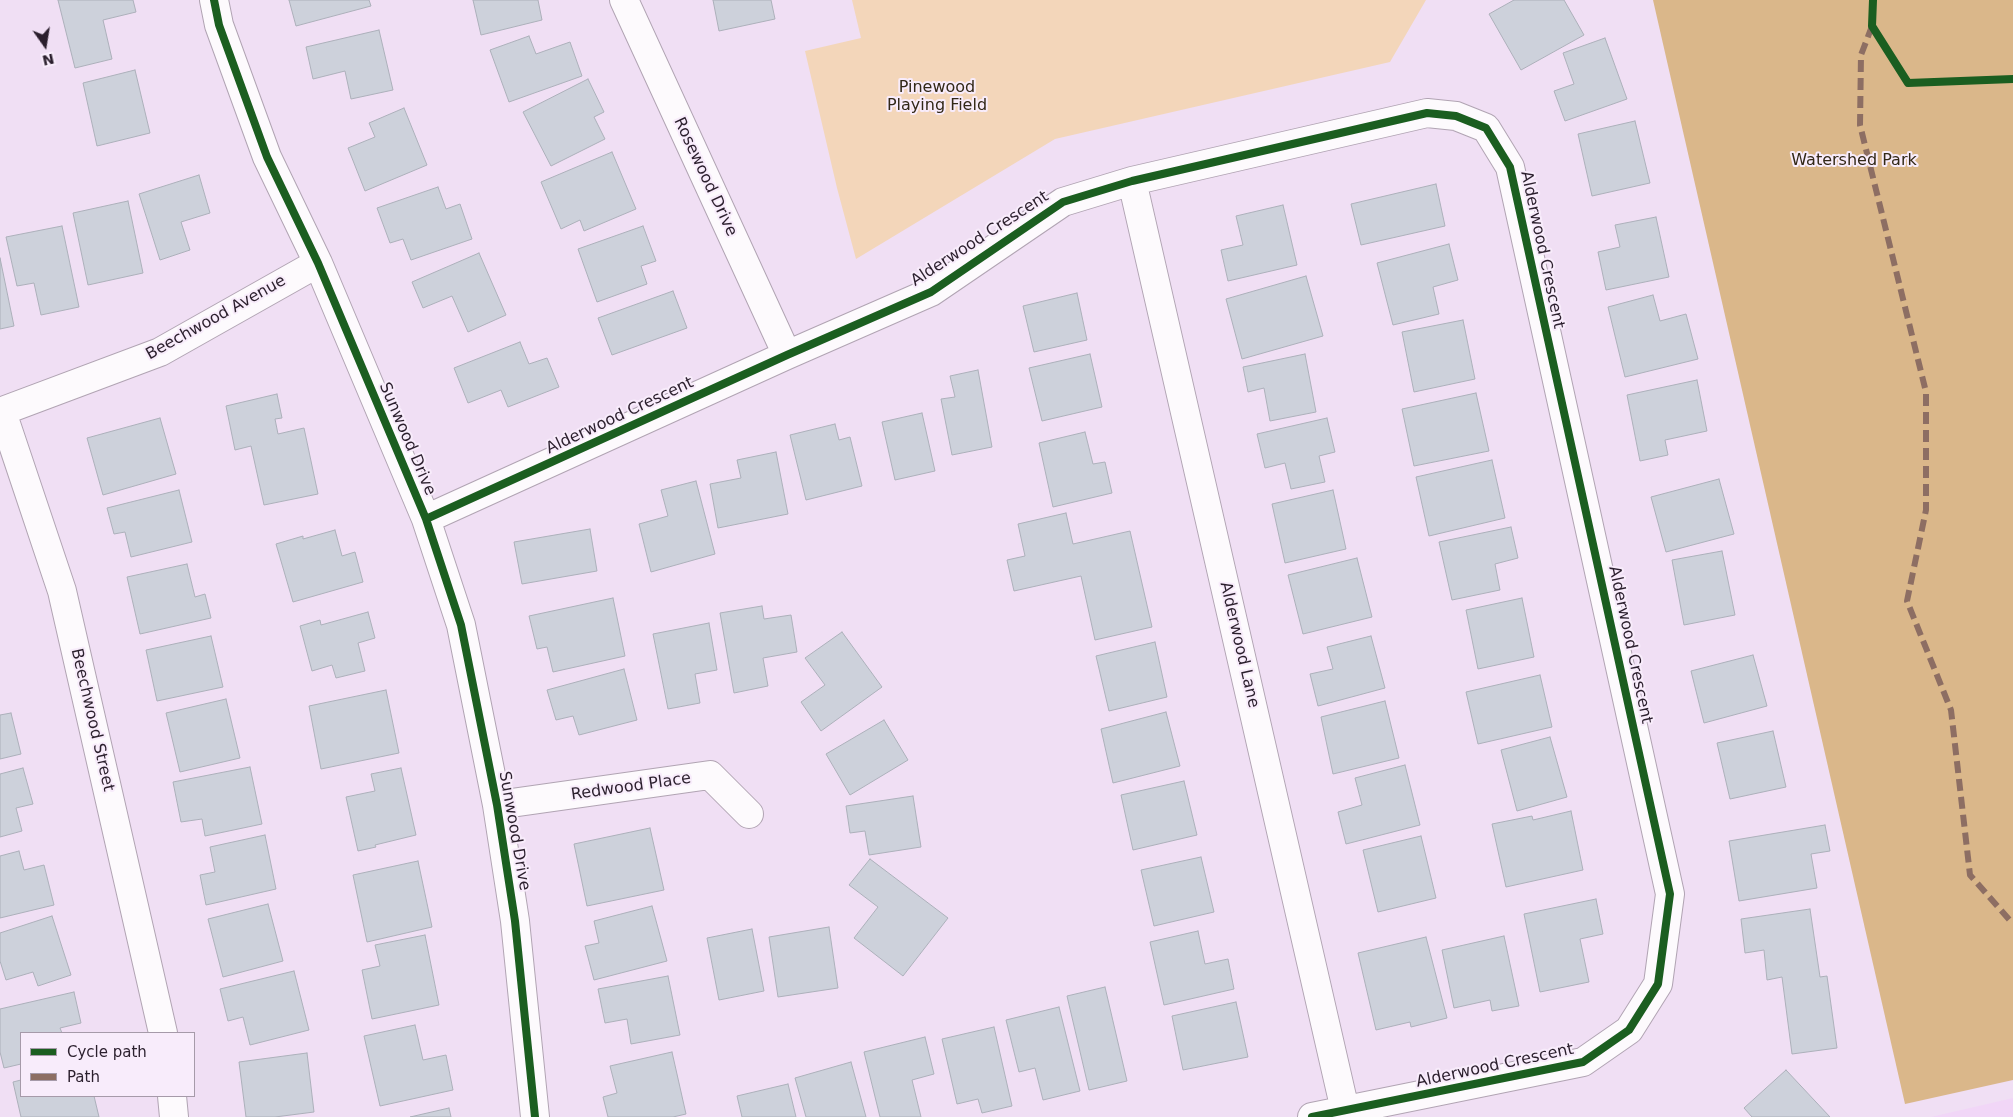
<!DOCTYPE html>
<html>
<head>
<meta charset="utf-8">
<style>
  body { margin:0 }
  #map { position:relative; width:2013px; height:1117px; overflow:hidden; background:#f0dff4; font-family:"DejaVu Sans",sans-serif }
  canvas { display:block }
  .legend { position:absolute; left:20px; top:1032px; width:175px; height:65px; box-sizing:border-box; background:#f8ecfb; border:1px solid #a69aa9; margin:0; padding:6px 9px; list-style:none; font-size:15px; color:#2b1f2d }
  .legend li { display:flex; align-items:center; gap:10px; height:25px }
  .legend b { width:25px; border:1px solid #a69aa9 }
  .north { position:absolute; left:20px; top:20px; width:50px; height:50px; -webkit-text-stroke:4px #f8ecfb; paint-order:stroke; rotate:167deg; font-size:14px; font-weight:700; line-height:20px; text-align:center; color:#2b1f2d }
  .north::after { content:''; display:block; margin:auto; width:18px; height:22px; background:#2b1f2d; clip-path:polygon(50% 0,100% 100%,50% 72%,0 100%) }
</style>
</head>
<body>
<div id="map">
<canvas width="2013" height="1117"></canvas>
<ul class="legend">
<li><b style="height:6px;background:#1b5e20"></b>Cycle path</li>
<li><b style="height:6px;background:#8d6e63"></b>Path</li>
</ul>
<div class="north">N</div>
</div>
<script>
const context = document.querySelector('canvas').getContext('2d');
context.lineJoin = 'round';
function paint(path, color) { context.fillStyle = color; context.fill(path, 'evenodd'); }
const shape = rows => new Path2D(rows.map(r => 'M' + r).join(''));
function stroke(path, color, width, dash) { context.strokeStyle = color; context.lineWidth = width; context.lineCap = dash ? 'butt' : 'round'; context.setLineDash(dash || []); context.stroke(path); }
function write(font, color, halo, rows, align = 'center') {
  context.font = font + ' "DejaVu Sans",sans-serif'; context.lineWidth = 4; context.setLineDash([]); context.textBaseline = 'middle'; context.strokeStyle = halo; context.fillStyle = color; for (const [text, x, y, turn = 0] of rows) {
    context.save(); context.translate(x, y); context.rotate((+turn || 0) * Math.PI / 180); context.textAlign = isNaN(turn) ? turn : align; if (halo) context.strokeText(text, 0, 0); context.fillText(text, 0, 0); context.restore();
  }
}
paint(shape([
  [2013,1098,2013,1117,1931,1117]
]), '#f1d6f7');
paint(shape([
  [852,0,1426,0,1390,62,1055,139,856,259,837,188,805,51,861,38]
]), '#f3d6ba');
paint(shape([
  [1653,0,2013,0,2013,1080,1905,1104]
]), '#dab78a');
const building = shape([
  [58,0,133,0,136,12,103,20,112,59,75,68,58,0],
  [289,0,369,0,371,6,296,26,289,0],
  [473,0,538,0,542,20,481,35,473,0],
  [713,0,771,0,775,19,719,31,713,0],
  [1514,0,1564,0,1584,35,1521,70,1489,14,1514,0],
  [379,30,393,90,351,99,345,71,313,79,306,47,379,30],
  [529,36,536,54,570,42,582,76,509,102,490,50,529,36],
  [1605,38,1627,99,1565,121,1554,91,1574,84,1563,53,1605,38],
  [135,70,150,133,97,146,83,83,135,70],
  [588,79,604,112,594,117,605,139,551,166,523,112,588,79],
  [404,108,427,165,365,191,348,148,375,137,369,123,404,108],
  [1635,121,1650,183,1592,196,1578,134,1635,121],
  [612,152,636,209,584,231,580,220,561,229,541,182,612,152],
  [199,175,210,213,181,222,190,250,160,260,139,194,199,175],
  [1436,184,1445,226,1361,245,1351,204,1436,184],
  [438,187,446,209,460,204,472,239,411,260,403,239,390,243,377,208,438,187],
  [128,201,143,273,88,285,73,213,128,201],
  [1283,205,1297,265,1228,281,1221,250,1243,245,1236,216,1283,205],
  [1656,217,1669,277,1606,290,1598,252,1620,247,1615,225,1656,217],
  [62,226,79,307,41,315,34,283,17,286,6,237,62,226],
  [643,226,656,261,641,266,647,284,597,302,578,249,643,226],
  [1449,244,1458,280,1433,287,1439,314,1393,325,1377,263,1449,244],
  [479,253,506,315,468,332,452,296,423,308,412,282,479,253],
  [0,258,14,326,0,329,0,258],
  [1306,276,1323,336,1242,359,1226,299,1306,276],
  [673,291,687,328,612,355,598,318,673,291],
  [1077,293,1087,340,1034,352,1023,306,1077,293],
  [1653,295,1660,321,1686,314,1698,359,1625,377,1608,307,1653,295],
  [1463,320,1475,379,1414,392,1402,332,1463,320],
  [520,342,529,364,547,358,559,387,508,407,501,390,468,403,454,368,520,342],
  [1090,354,1102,407,1042,421,1029,368,1090,354],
  [1305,354,1316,412,1270,421,1264,388,1248,392,1243,367,1305,354],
  [978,370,992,447,952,455,941,399,955,397,950,376,978,370],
  [1697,380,1707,431,1665,440,1668,455,1640,461,1627,395,1697,380],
  [1476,393,1489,451,1414,466,1402,409,1476,393],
  [277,394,282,418,275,419,278,434,304,428,318,494,264,505,251,446,235,450,226,406,277,394],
  [922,413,935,471,895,480,882,422,922,413],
  [160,418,176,474,103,495,87,438,160,418],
  [1327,418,1335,452,1319,456,1325,482,1291,489,1285,463,1265,468,1257,434,1327,418],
  [835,424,839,440,850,437,862,486,806,500,790,435,835,424],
  [1085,432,1093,464,1105,462,1112,493,1053,507,1039,443,1085,432],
  [776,452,788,514,718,528,710,484,741,478,737,460,776,452],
  [1492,460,1505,518,1429,536,1416,477,1492,460],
  [1719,479,1734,534,1666,552,1651,497,1719,479],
  [696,481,715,554,651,572,639,524,668,516,661,490,696,481],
  [179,490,192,542,131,557,125,532,114,534,107,508,179,490],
  [1333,490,1346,549,1285,563,1272,504,1333,490],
  [1066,513,1073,544,1130,531,1152,627,1095,640,1081,576,1014,591,1007,560,1025,556,1018,524,1066,513],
  [1511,527,1518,558,1495,564,1500,590,1452,600,1439,542,1511,527],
  [590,529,597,571,522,584,514,542,590,529],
  [335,530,342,556,355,552,363,582,293,602,276,544,303,536,303,539,335,530],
  [1722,551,1735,615,1684,625,1672,560,1722,551],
  [1357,558,1372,617,1303,634,1288,575,1357,558],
  [187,564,195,597,205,594,211,618,140,634,127,577,187,564],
  [613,598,625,656,553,672,547,647,537,649,529,616,613,598],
  [1522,598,1534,657,1478,669,1466,610,1522,598],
  [762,606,764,619,791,615,797,652,763,658,768,686,734,693,720,613,762,606],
  [368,612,375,638,358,643,365,671,336,678,332,665,312,671,300,626,320,620,321,625,368,612],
  [709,623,717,670,695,674,700,703,668,709,653,634,709,623],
  [842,632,882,687,821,731,801,702,825,685,805,658,842,632],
  [211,636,223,687,157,701,146,650,211,636],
  [1371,636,1385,688,1318,706,1310,674,1333,669,1327,647,1371,636],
  [1155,642,1167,697,1109,711,1096,656,1155,642],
  [1753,655,1767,706,1704,723,1691,671,1753,655],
  [624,669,637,720,579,735,573,716,556,720,547,690,624,669],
  [1540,675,1552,727,1478,744,1466,692,1540,675],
  [386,690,399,753,321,769,309,706,386,690],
  [226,699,240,758,180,772,166,713,226,699],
  [1385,701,1399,758,1333,774,1321,717,1385,701],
  [1166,712,1180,766,1113,783,1101,729,1166,712],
  [11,713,21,754,0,759,0,715,11,713],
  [884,720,908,760,850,795,826,754,884,720],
  [1773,731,1786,787,1730,799,1717,743,1773,731],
  [1550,737,1567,797,1517,811,1501,750,1550,737],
  [1405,765,1420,825,1346,844,1338,812,1362,805,1355,778,1405,765],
  [250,767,262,824,205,836,202,819,181,822,173,782,250,767],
  [23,768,33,804,16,808,22,831,0,837,0,774,23,768],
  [401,768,416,835,375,845,376,847,358,851,346,797,375,791,371,774,401,768],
  [1184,781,1197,835,1133,850,1121,795,1184,781],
  [913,796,921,847,869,855,865,831,850,833,846,806,913,796],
  [1571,811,1583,870,1506,887,1492,824,1532,816,1533,820,1571,811],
  [1825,825,1830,851,1811,854,1817,888,1739,901,1729,841,1825,825],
  [650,828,664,890,587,906,574,844,650,828],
  [265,835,276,889,206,905,200,875,215,872,210,847,265,835],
  [1421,836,1436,898,1378,912,1363,850,1421,836],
  [19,851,24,870,44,865,54,905,0,918,0,856,19,851],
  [1201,857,1214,912,1154,926,1141,870,1201,857],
  [870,859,948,918,903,976,854,938,878,907,849,885,870,859],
  [418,861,432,927,367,942,353,875,418,861],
  [1596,899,1603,934,1580,939,1589,982,1540,992,1524,914,1596,899],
  [268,904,283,961,223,977,208,919,268,904],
  [652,906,667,961,594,980,585,946,599,943,594,921,652,906],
  [1810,909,1820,977,1827,976,1837,1048,1792,1054,1782,977,1767,980,1764,950,1745,953,1741,919,1810,909],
  [52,916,71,975,38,986,33,972,6,980,0,961,0,933,52,916],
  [829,927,838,988,778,997,769,937,829,927],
  [752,929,764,991,719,1000,707,938,752,929],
  [1198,931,1205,964,1228,959,1234,989,1164,1005,1150,942,1198,931],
  [425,935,439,1005,372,1019,362,970,380,966,375,945,425,935],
  [1504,936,1519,1006,1492,1011,1490,1000,1454,1008,1442,950,1504,936],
  [1426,937,1447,1018,1411,1027,1410,1022,1376,1030,1358,953,1426,937],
  [294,971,309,1030,250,1045,243,1017,228,1021,220,989,294,971],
  [668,976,680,1035,631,1044,627,1019,605,1023,598,989,668,976],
  [1105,987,1127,1081,1089,1090,1067,996,1105,987],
  [74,992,81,1023,60,1028,62,1033,21,1033,21,1064,4,1068,0,1052,0,1009,74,992],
  [1236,1002,1248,1057,1183,1070,1172,1016,1236,1002],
  [1059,1007,1080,1091,1043,1100,1035,1068,1019,1072,1006,1020,1059,1007],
  [415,1025,423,1060,446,1055,453,1090,380,1106,364,1036,415,1025],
  [994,1027,1012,1106,982,1113,978,1099,957,1104,942,1039,994,1027],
  [925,1037,934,1074,912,1080,921,1117,880,1117,864,1052,925,1037],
  [672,1052,686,1114,673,1117,608,1117,603,1097,617,1093,610,1066,672,1052],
  [307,1053,314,1112,275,1117,246,1117,239,1062,307,1053],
  [851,1062,866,1117,806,1117,795,1078,851,1062],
  [1786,1070,1830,1117,1752,1117,1744,1108,1786,1070],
  [21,1080,21,1096,94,1096,99,1117,21,1117,13,1082,21,1080],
  [788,1084,796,1117,742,1117,737,1096,788,1084],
  [449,1108,451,1117,410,1117,449,1108]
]);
paint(building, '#cdd1db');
stroke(building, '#acb0ba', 1);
const street = shape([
  [214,0,219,25,267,157,318,263,426,519,461,625,497,805,515,921,535,1117],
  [624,0,787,355],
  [1132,181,1345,1110],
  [0,412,160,352,318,263],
  [2,412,62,591,163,1033],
  [426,519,787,355,931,292,1063,202,1132,181,1427,113,1456,116,1486,128,1510,167,1670,894,1658,984,1629,1030,1583,1062,1312,1117],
  [497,805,710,775,749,814],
  [172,1096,174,1117]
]);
stroke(street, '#b1a4b3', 30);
stroke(street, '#fdfafd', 28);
stroke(shape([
  [1872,26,1861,55,1860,125,1926,392,1926,510,1907,601,1951,710,1970,875,2013,924]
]), '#8d6e63', 6, [12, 6]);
stroke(shape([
  [214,0,219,25,267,157,318,263,426,519,461,625,497,805,515,921,535,1117],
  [1873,0,1872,26,1908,83,2013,79],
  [426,519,787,355,931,292,1063,202,1132,181,1427,113,1456,116,1486,128,1510,167,1670,894,1658,984,1629,1030,1583,1062,1312,1117]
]), '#1b5e20', 8);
write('16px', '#322817', '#f8ecfb', [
  ["Pinewood",937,88],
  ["Playing Field",937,106],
  ["Watershed Park",1854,161]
]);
write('16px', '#2b1f2d', '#f8ecfb', [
  ["Rosewood Drive",705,177,65],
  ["Alderwood Crescent",980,239,-33],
  ["Alderwood Crescent",1542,250,78],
  ["Beechwood Avenue",216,318,-29],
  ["Alderwood Crescent",620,416,-25],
  ["Sunwood Drive",407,439,67],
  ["Alderwood Lane",1239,645,77],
  ["Alderwood Crescent",1630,645,78],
  ["Beechwood Street",92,720,77],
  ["Redwood Place",631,787,-8],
  ["Sunwood Drive",514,831,80],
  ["Alderwood Crescent",1495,1066,-12]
]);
</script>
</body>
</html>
